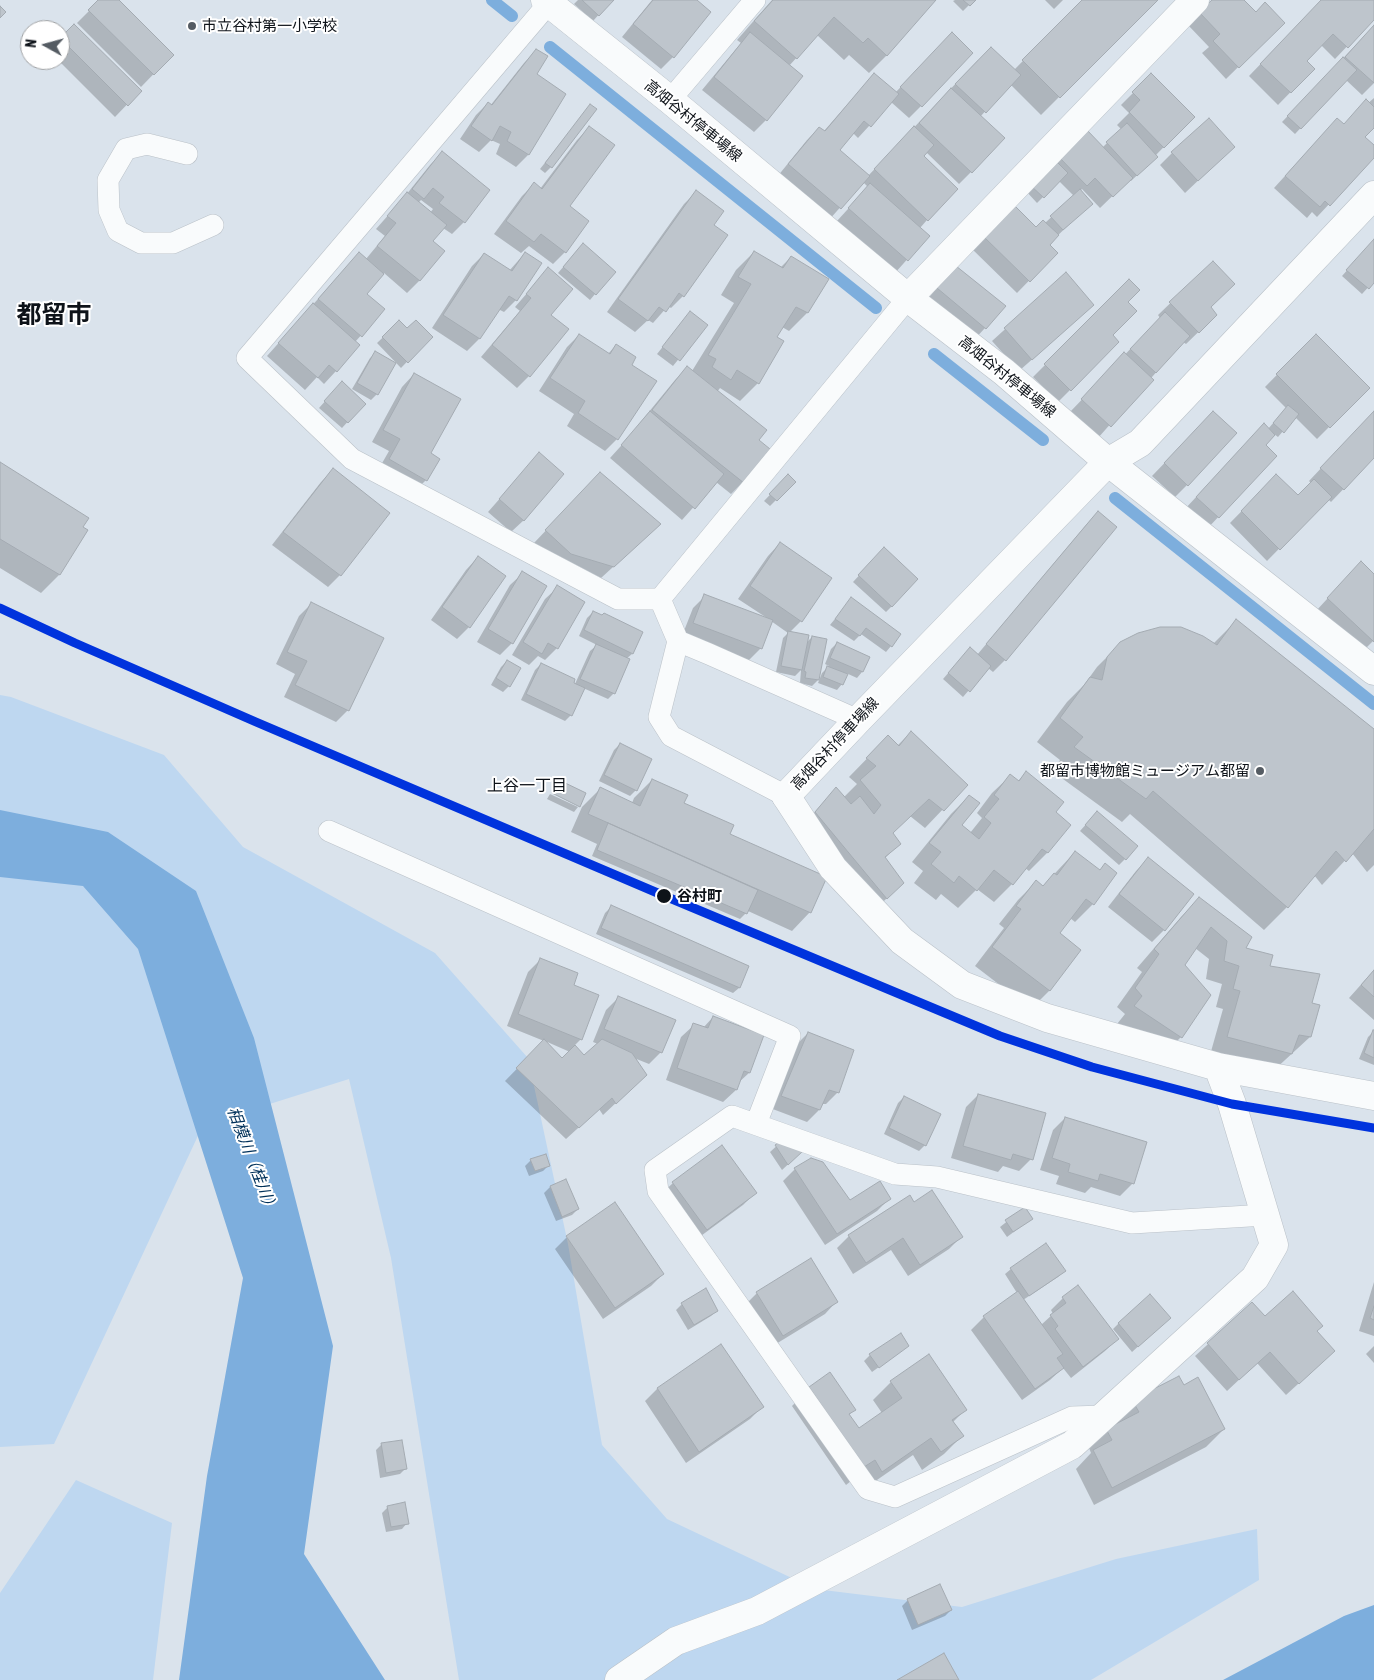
<!DOCTYPE html>
<html>
<head>
<meta charset="utf-8">
<style>
  body { margin:0 }
  #map { position:relative; width:1374px; height:1680px; overflow:hidden; background:#dae3ec; font-family:"Asap Condensed",sans-serif }
  canvas { display:block }
  .north { position:absolute; left:20px; top:20px; width:50px; height:50px; box-sizing:border-box; background:#fff; border:1px solid #9fa1a3; border-radius:50%; rotate:277deg; font-size:14px; font-weight:700; line-height:20px; text-align:center; color:#0e1319 }
  .north::after { content:''; display:block; margin:auto; width:18px; height:22px; background:#555c63; clip-path:polygon(50% 0,100% 100%,50% 72%,0 100%) }
</style>
</head>
<body>
<div id="map">
<canvas width="1374" height="1680"></canvas>
<div class="north">N</div>
</div>
<script>
const context = document.querySelector('canvas').getContext('2d');
context.lineJoin = 'round';
function paint(path, color) { context.fillStyle = color; context.fill(path, 'evenodd'); }
const shape = rows => new Path2D(rows.map(r => 'M' + r).join(''));
function stroke(path, color, width, dash) { context.strokeStyle = color; context.lineWidth = width; context.lineCap = dash ? 'butt' : 'round'; context.setLineDash(dash || []); context.stroke(path); }
function write(font, color, halo, rows, align = 'center') {
  context.font = font + ' "Asap Condensed","Noto Sans JP",sans-serif'; context.lineWidth = 4; context.setLineDash([]); context.textBaseline = 'middle'; context.strokeStyle = halo; context.fillStyle = color; for (const [text, x, y, turn = 0] of rows) {
    context.save(); context.translate(x, y); context.rotate((+turn || 0) * Math.PI / 180); context.textAlign = isNaN(turn) ? turn : align; if (halo) context.strokeText(text, 0, 0); context.fillText(text, 0, 0); context.restore();
  }
}
paint(shape([
  [0,695,11,697,164,755,243,847,435,953,528,1058,568,1244,602,1445,667,1519,815,1589,962,1607,1116,1559,1257,1529,1259,1580,1091,1680,459,1680,391,1258,349,1079,203,1125,54,1444,0,1447],
  [76,1480,172,1523,153,1680,0,1680,0,1593]
]), '#bed7f0');
paint(shape([
  [0,810,108,832,196,891,254,1038,333,1346,304,1554,385,1680,179,1680,207,1476,243,1278,138,949,83,886,0,877],
  [1374,1605,1374,1680,1223,1680,1344,1616]
]), '#7daedd');
paint(shape([
  [100,0,117,0,172,55,141,87,77,23],
  [578,0,612,0,593,21,574,4],
  [652,0,695,0,673,57,661,69,622,37],
  [772,0,934,0,887,55,869,73,849,55,844,60,817,35,789,66,766,120,754,132,702,90,741,43,737,40],
  [955,0,974,0,963,11,953,1],
  [1045,0,1063,0,1054,9],
  [1083,0,1156,0,1041,115,1010,84,980,117,971,172,959,184,926,152,922,156,927,220,920,228,928,236,895,273,837,221,868,187,863,182,828,221,777,177,807,140,819,128,824,131,874,74,895,93,940,46,921,106,909,118,891,102,858,138,853,133,838,150,868,176,978,60,1014,70],
  [1214,0,1243,0,1256,14,1283,23,1226,79,1202,53,1209,47,1188,25],
  [1322,0,1374,0,1374,18,1335,59,1321,45,1305,62,1313,69,1278,105,1249,76],
  [74,26,140,91,115,117,58,60,60,60,60,39],
  [1374,26,1374,83,1362,95,1346,80,1295,134,1282,122],
  [536,51,536,75,564,95,528,155,516,167,496,154,500,144,491,140,479,152,460,139,476,115,488,103,490,106,524,63],
  [1151,75,1193,117,1155,156,1150,163,1131,181,1129,180,1100,208,1082,189,1080,191,1085,209,1048,245,1056,253,1017,293,970,247,1012,205,1036,228,1045,223,1074,196,1059,181,1037,203,1025,190,1086,131,1102,148,1121,129,1117,125,1129,113,1121,105],
  [1374,98,1374,126,1364,137,1374,147,1374,156,1317,217,1312,212,1307,218,1274,188,1325,132,1343,125],
  [590,106,551,167,545,173,540,169],
  [589,128,568,206,565,252,553,264,529,246,521,253,494,234,522,196,534,184,540,189,577,140],
  [442,153,489,190,464,222,452,234,443,228,431,242,443,251,419,281,407,293,384,273,366,294,384,310,355,342,359,345,336,371,324,384,317,377,305,390,267,356,359,253,366,259,385,236,376,229,406,195,430,165],
  [421,200,433,209,430,213,418,203],
  [1172,153,1221,159,1185,193,1160,165],
  [696,192,713,225,726,235,683,296,671,308,668,306,653,323,648,320,635,332,607,312,684,204],
  [1374,240,1374,281,1362,294,1342,276],
  [577,251,595,294,590,300,558,273],
  [754,252,780,268,791,257,827,279,807,313,789,331,782,327,776,337,758,383,740,401,720,388,717,392,757,440,743,482,731,494,716,482,682,520,610,458,640,425,639,424,675,380,687,368,692,371,734,303,721,295,736,270],
  [525,253,540,263,516,300,504,312,498,309,479,339,467,351,432,328,472,266,484,254,509,271],
  [1213,262,1209,308,1216,315,1186,344,1183,342,1098,438,1070,412,1160,318,1158,315],
  [548,269,549,315,529,376,517,388,481,357,520,311,515,307],
  [1066,274,1080,317,1019,371,992,341],
  [944,279,985,328,973,341,926,301],
  [1129,281,1126,303,1111,335,1118,342,1058,402,1033,377],
  [685,319,706,325,673,366,657,354],
  [399,322,407,330,431,337,401,368,377,343],
  [579,335,608,354,616,345,630,365,617,439,605,451,567,426,574,414,539,391,567,347],
  [1316,335,1368,388,1317,439,1295,417,1278,437,1274,434,1264,445,1276,456,1206,530,1184,510,1252,437,1268,429,1286,408,1265,387],
  [376,353,377,394,371,400,352,389,370,358],
  [414,374,429,454,426,480,414,492,377,472,389,451,372,442,402,387],
  [336,389,364,404,342,428,319,408],
  [1374,412,1374,457,1331,502,1328,499,1267,561,1230,523,1276,476,1298,497,1311,483,1309,481],
  [1201,425,1187,485,1175,497,1152,476],
  [539,454,524,520,511,532,488,512],
  [0,464,87,531,59,575,41,593,0,568],
  [333,470,388,513,340,575,328,587,272,545,321,482],
  [788,476,794,482,770,506,764,501],
  [588,486,647,536,601,578,534,543],
  [1098,512,1005,660,993,672,988,668,963,697,943,679,964,655,977,655,1086,525],
  [780,543,801,621,790,632,807,642,812,637,818,680,812,686,800,683,801,670,795,676,776,672,783,638,788,633,771,621,760,649,748,661,682,636,693,608,705,596,767,618,738,599,768,556],
  [878,555,892,606,886,612,853,582],
  [478,557,469,627,457,639,431,620,466,570],
  [523,573,512,643,500,655,477,642,510,585],
  [1349,575,1374,575,1374,640,1361,653,1316,611],
  [558,587,557,648,545,660,538,656,529,665,512,655,545,599],
  [851,599,891,646,886,652,861,634,854,641,830,625],
  [311,604,348,710,336,722,284,697,295,674,276,664,299,616],
  [593,612,632,654,626,659,628,660,614,693,608,699,583,688,571,715,565,721,521,700,535,670,541,664,575,684,590,651,597,645,579,636,587,618],
  [1236,621,1374,730,1374,865,1367,872,1352,853,1322,885,1314,875,1287,907,1264,930,1130,814,1122,822,1052,771,1060,760,1037,742,1067,702,1084,685,1097,667,1121,643,1213,644],
  [837,643,868,657,862,672,857,678,846,673,842,684,837,690,818,683,822,673,829,666,825,664,831,649],
  [507,661,509,686,503,692,491,685,501,667],
  [911,732,966,785,925,828,910,816,891,834,899,844,884,859,902,883,869,916,798,830,836,789,844,797,857,784,849,777,888,737,897,746],
  [620,744,636,790,630,796,599,781,614,750],
  [1026,773,1054,812,1069,825,1047,853,1029,871,1025,868,1012,884,994,902,977,889,958,908,941,894,936,900,914,883,923,871,912,862,951,814,969,796,960,825,970,833,982,818,977,813,992,793,1010,776,1017,782],
  [652,780,728,835,825,878,810,912,792,931,748,911,740,919,592,856,597,844,571,832,582,807,600,789,632,803,634,798],
  [550,794,578,807,574,812,547,799],
  [1097,812,1125,859,1119,865,1080,831],
  [1075,852,1099,871,1093,904,1075,922,1070,918,1058,933,1080,950,1049,991,1031,1009,975,966,1004,928,999,924,1018,900,1036,882,1042,887],
  [1148,859,1164,930,1152,942,1108,907,1136,871],
  [1199,899,1244,949,1268,967,1311,1003,1310,1037,1272,1072,1210,1055,1223,1009,1216,1007,1222,984,1206,979,1209,959,1195,948,1183,965,1210,995,1181,1037,1163,1055,1117,1024,1125,1014,1117,1007,1142,972,1137,968,1181,917],
  [611,907,748,966,739,988,733,993,596,934,605,913],
  [540,960,572,985,581,1039,574,1046,584,1057,598,1044,593,1042,606,1010,618,998,661,1052,649,1064,634,1058,633,1087,603,1115,599,1109,566,1139,505,1081,544,1041,507,1026,528,972],
  [545,1041,570,1052,562,1060],
  [1374,970,1374,1020,1349,998],
  [713,1017,762,1036,749,1073,738,1083,736,1090,723,1102,666,1080,681,1037,694,1025,703,1028],
  [1374,1031,1374,1065,1359,1059,1368,1037],
  [808,1033,838,1092,826,1104,822,1104,819,1110,807,1122,770,1108,796,1045],
  [978,1095,1031,1159,1019,1171,1003,1166,998,1172,951,1158,966,1107],
  [904,1097,925,1145,919,1151,884,1134,898,1103],
  [1065,1118,1145,1143,1132,1184,1120,1196,1091,1187,1085,1193,1056,1184,1059,1176,1040,1170,1053,1130],
  [781,1142,796,1157,782,1170,770,1152],
  [531,1160,549,1165,543,1171,529,1176,525,1166],
  [795,1169,850,1202,890,1198,877,1211,825,1245,783,1181],
  [565,1180,578,1209,572,1215,556,1221,544,1193,550,1187],
  [673,1183,755,1193,743,1205,694,1241,660,1195],
  [914,1204,961,1237,949,1249,908,1276,891,1250,853,1274,837,1248,849,1236],
  [1024,1208,1031,1219,1007,1237,1000,1227],
  [567,1237,663,1274,651,1286,603,1319,555,1249],
  [1011,1269,1064,1271,1058,1277,1023,1300,1041,1325,1053,1314,1051,1310,1063,1298,1077,1287,1117,1339,1105,1351,1071,1378,1063,1368,1050,1380,1022,1400,971,1330,984,1317,1017,1293,1005,1274],
  [1374,1282,1374,1336,1359,1331],
  [757,1293,837,1301,825,1314,771,1347,745,1305],
  [682,1304,717,1310,711,1316,688,1330,676,1310],
  [1252,1304,1265,1318,1316,1332,1321,1363,1286,1395,1257,1363,1227,1391,1195,1356],
  [1119,1323,1163,1324,1132,1352,1113,1329],
  [721,1346,762,1407,750,1419,686,1463,645,1401,657,1389],
  [908,1346,872,1372,864,1361,870,1355],
  [1374,1346,1374,1363,1366,1354],
  [891,1382,966,1409,953,1422,962,1436,944,1454,922,1470,913,1455,864,1489,856,1477,846,1485,792,1406,810,1388,854,1410,848,1416,859,1430,882,1413,873,1400],
  [1183,1387,1224,1429,1206,1447,1094,1505,1076,1469,1091,1453,1089,1448,1107,1430,1118,1425,1115,1419,1133,1401],
  [382,1444,405,1469,400,1474,380,1478,376,1450],
  [388,1507,407,1523,402,1529,386,1532,382,1513],
  [908,1600,951,1610,945,1616,912,1630,902,1606]
]), '#0003');
stroke(shape([
  [492,0,512,16],
  [550,47,876,308],
  [934,354,1043,440],
  [1115,498,1374,704]
]), '#7daedd', 12);
const building = shape([
  [98,0,119,0,174,55,154,75,88,10,98,0],
  [582,0,614,0,599,16,582,0],
  [653,0,697,0,711,12,674,58,633,24,653,0],
  [773,0,936,0,887,56,868,38,863,43,834,17,797,59,754,21,773,0],
  [963,0,976,0,970,6,963,0],
  [1082,0,1158,0,1060,98,1022,60,1082,0],
  [1212,0,1244,0,1256,12,1265,2,1285,23,1239,68,1213,41,1220,34,1199,12,1212,0],
  [1321,0,1374,0,1374,20,1348,48,1333,34,1307,61,1315,69,1291,93,1260,64,1321,0],
  [0,6,6,12,0,18,0,6],
  [74,24,142,91,128,106,60,38,74,24],
  [1374,25,1374,83,1345,57,1374,25],
  [750,32,803,76,767,121,714,77,750,32],
  [952,32,973,53,922,107,900,87,952,32],
  [991,47,1021,75,986,113,955,84,991,47],
  [536,49,548,56,537,74,566,94,529,155,507,141,511,132,500,126,492,141,471,126,488,102,492,105,536,49],
  [1343,57,1357,70,1301,129,1287,116,1343,57],
  [874,73,899,94,871,127,864,121,840,150,870,176,841,209,788,164,819,127,825,131,874,73],
  [1151,73,1195,117,1164,148,1129,112,1140,100,1132,92,1151,73],
  [951,88,1005,138,972,173,919,123,951,88],
  [1366,99,1374,107,1374,128,1365,137,1374,145,1374,158,1330,206,1325,201,1320,207,1285,176,1337,118,1344,124,1366,99],
  [590,104,597,109,552,168,545,163,590,104],
  [1209,118,1235,147,1198,181,1171,152,1209,118],
  [1127,123,1158,157,1137,176,1106,142,1127,123],
  [589,126,615,145,570,206,589,221,566,253,541,234,534,242,506,221,534,182,542,189,589,126],
  [914,126,934,145,924,156,958,189,928,221,874,169,914,126],
  [1086,129,1133,178,1113,197,1095,178,1087,186,1059,157,1086,129],
  [442,151,490,190,465,223,439,203,444,197,433,188,424,199,412,189,442,151],
  [1054,159,1068,173,1044,198,1029,184,1054,159],
  [870,183,930,236,908,261,848,208,870,183],
  [1080,189,1093,204,1063,230,1050,216,1080,189],
  [696,190,724,211,714,225,728,235,684,297,679,293,666,312,659,307,648,321,618,299,696,190],
  [407,192,447,225,433,241,445,251,420,281,377,246,396,223,387,216,407,192],
  [1012,203,1036,227,1043,220,1059,235,1050,245,1058,253,1030,282,981,234,1012,203],
  [1374,239,1374,283,1369,289,1346,270,1374,239],
  [583,243,616,272,596,295,563,267,583,243],
  [754,251,783,268,791,256,829,279,808,313,796,307,777,337,784,341,759,384,737,370,731,380,712,367,716,359,708,355,751,284,738,277,754,251],
  [359,252,384,274,367,294,385,309,362,337,318,299,359,252],
  [525,252,542,263,517,301,509,296,480,339,443,315,484,253,512,271,525,252],
  [1213,261,1235,284,1211,307,1217,315,1199,333,1169,302,1213,261],
  [956,266,1006,306,986,329,937,288,956,266],
  [548,267,573,289,551,315,569,329,530,377,492,345,531,298,526,294,548,267],
  [1066,272,1094,305,1032,360,1004,328,1066,272],
  [1129,279,1140,290,1128,302,1137,311,1113,335,1119,342,1071,391,1044,364,1129,279],
  [313,303,360,345,337,372,329,365,318,378,278,343,313,303],
  [690,311,708,325,680,361,662,347,690,311],
  [1165,312,1190,336,1156,373,1130,349,1165,312],
  [399,320,407,328,416,320,433,337,408,363,382,337,399,320],
  [579,334,610,354,616,344,636,357,632,365,657,381,618,440,578,413,585,401,550,378,579,334],
  [1316,334,1370,388,1330,428,1276,374,1316,334],
  [375,351,396,363,378,395,357,383,375,351],
  [1124,352,1154,380,1111,427,1081,399,1124,352],
  [687,366,767,430,759,440,770,449,744,483,652,410,687,366],
  [414,373,461,399,431,453,440,459,427,481,389,459,400,439,383,430,414,373],
  [342,381,366,404,348,423,324,401,342,381],
  [1288,405,1299,414,1284,433,1273,423,1288,405],
  [650,411,724,474,695,509,621,445,650,411],
  [1213,411,1237,433,1188,486,1164,463,1213,411],
  [1374,411,1374,458,1344,490,1320,468,1374,411],
  [1264,423,1275,435,1266,445,1277,456,1219,518,1196,497,1264,423],
  [539,452,564,474,524,521,499,499,539,452],
  [0,462,89,518,83,527,88,530,60,575,0,539,0,462],
  [333,468,390,513,341,576,283,532,333,468],
  [600,472,661,524,614,567,571,554,545,530,600,472],
  [788,474,796,482,777,501,769,494,788,474],
  [1276,474,1298,495,1314,479,1332,497,1280,550,1241,511,1276,474],
  [1098,511,1117,527,1006,661,986,644,1098,511],
  [780,542,832,578,802,622,750,586,780,542],
  [884,547,918,579,892,607,858,575,884,547],
  [478,556,506,576,470,628,442,607,478,556],
  [1361,561,1374,574,1374,642,1327,598,1361,561],
  [522,571,547,586,513,644,488,629,522,571],
  [557,585,585,602,558,649,548,643,542,654,523,642,557,585],
  [704,594,773,620,762,649,693,623,704,594],
  [851,597,901,634,892,647,866,628,860,636,835,619,851,597],
  [311,602,384,638,349,711,295,685,307,661,287,652,311,602],
  [593,611,602,615,604,613,643,632,633,654,584,630,593,611],
  [1236,619,1374,729,1374,829,1346,862,1336,851,1288,908,1153,791,1146,799,1074,747,1083,737,1060,718,1090,677,1102,680,1107,657,1120,642,1138,633,1160,627,1181,627,1203,636,1217,645,1236,619],
  [788,631,809,635,802,670,781,666,788,631],
  [812,636,827,639,819,680,805,678,806,672,804,671,812,636],
  [837,642,870,657,863,672,830,658,837,642],
  [596,644,630,659,615,694,580,679,596,644],
  [970,647,991,666,970,692,948,673,970,647],
  [507,660,521,668,510,687,496,678,507,660],
  [541,663,575,679,574,683,585,688,572,716,526,694,541,663],
  [827,666,848,674,843,685,823,677,827,666],
  [911,731,968,785,944,811,929,799,893,833,901,844,885,857,904,883,887,899,815,812,836,787,851,804,860,796,874,814,881,805,860,780,876,766,866,758,888,735,899,746,911,731],
  [620,743,652,759,637,791,604,775,620,743],
  [1026,771,1064,802,1056,812,1071,825,1048,853,1042,849,1013,885,994,870,977,891,959,876,954,883,931,864,941,852,929,843,969,795,980,803,962,825,979,839,991,823,984,817,999,799,994,795,1010,774,1019,781,1026,771],
  [652,779,688,795,684,803,734,825,730,834,827,877,811,913,588,814,600,787,640,806,652,779],
  [559,780,586,793,580,807,552,793,559,780],
  [1097,811,1138,846,1126,860,1085,825,1097,811],
  [608,823,758,890,747,914,597,850,608,823],
  [1075,851,1100,870,1105,863,1117,873,1094,905,1086,899,1060,933,1081,950,1050,991,992,947,1021,909,1016,906,1036,880,1043,886,1054,873,1057,875,1075,851],
  [1148,857,1194,894,1165,931,1119,894,1148,857],
  [1199,897,1252,937,1246,948,1273,955,1270,966,1320,974,1312,1003,1320,1005,1311,1037,1299,1035,1292,1054,1227,1037,1240,991,1233,989,1239,966,1224,961,1227,941,1211,927,1185,965,1211,995,1182,1038,1134,1006,1142,996,1135,988,1159,954,1154,949,1199,897],
  [611,905,749,966,740,988,601,928,611,905],
  [540,958,578,973,574,985,599,995,582,1040,518,1014,540,958],
  [1374,970,1374,997,1361,985,1374,970],
  [618,996,676,1020,662,1053,604,1029,618,996],
  [713,1016,764,1035,750,1073,744,1071,737,1090,677,1068,693,1023,708,1028,713,1016],
  [1373,1030,1374,1030,1374,1058,1364,1053,1373,1030],
  [808,1032,854,1050,839,1093,829,1090,820,1110,781,1096,808,1032],
  [544,1039,562,1058,575,1045,584,1055,602,1039,632,1053,647,1075,616,1104,612,1098,579,1128,516,1068,544,1039],
  [978,1094,1046,1113,1033,1160,1013,1154,1011,1160,963,1146,978,1094],
  [904,1096,941,1114,926,1146,889,1128,904,1096],
  [1065,1117,1147,1142,1134,1184,1100,1174,1098,1181,1068,1172,1070,1164,1052,1158,1065,1117],
  [781,1141,803,1151,788,1165,775,1145,781,1141],
  [722,1145,757,1193,707,1230,672,1182,722,1145],
  [546,1154,550,1166,535,1171,530,1159,546,1154],
  [811,1158,823,1162,850,1200,880,1181,891,1199,837,1234,794,1168,811,1158],
  [566,1179,579,1209,562,1217,550,1186,566,1179],
  [932,1190,963,1237,920,1265,903,1238,866,1263,848,1235,910,1195,914,1202,932,1190],
  [615,1202,664,1274,615,1308,566,1236,615,1202],
  [1025,1207,1033,1219,1013,1232,1005,1220,1025,1207],
  [1046,1243,1066,1271,1029,1296,1010,1268,1046,1243],
  [811,1258,838,1302,783,1336,756,1292,811,1258],
  [1078,1285,1119,1339,1083,1367,1055,1329,1058,1326,1050,1315,1066,1303,1062,1297,1078,1285],
  [706,1288,718,1311,694,1325,681,1303,706,1288],
  [1018,1291,1063,1354,1057,1358,1064,1368,1035,1389,983,1316,1018,1291],
  [1293,1291,1323,1326,1317,1331,1335,1351,1299,1384,1270,1352,1239,1380,1207,1343,1252,1302,1265,1316,1293,1291],
  [1150,1294,1171,1318,1138,1347,1118,1323,1150,1294],
  [1374,1306,1374,1320,1370,1318,1374,1306],
  [901,1333,909,1346,879,1368,869,1354,901,1333],
  [721,1344,764,1407,699,1452,657,1388,721,1344],
  [929,1354,967,1410,952,1420,964,1436,941,1452,931,1438,882,1472,875,1460,864,1467,809,1387,830,1372,856,1410,849,1414,859,1428,902,1398,890,1381,929,1354],
  [1179,1376,1184,1385,1198,1377,1225,1429,1112,1488,1093,1450,1112,1440,1106,1429,1139,1412,1132,1400,1179,1376],
  [402,1440,407,1469,386,1473,381,1443,402,1440],
  [405,1502,409,1524,391,1527,387,1506,405,1502],
  [940,1584,952,1610,918,1625,907,1599,940,1584],
  [944,1653,959,1680,897,1680,944,1653]
]);
paint(building, '#bec5cc');
stroke(building, '#a4abb2', 1);
const lane = shape([
  [549,3,247,358,352,459,618,599,660,599,908,298],
  [670,100,755,0],
  [187,154,147,144,126,149,108,180,109,210,118,231,141,243,173,243,213,225],
  [660,599,678,641,709,654,858,720],
  [678,641,659,717,671,736,786,796],
  [329,831,790,1036,756,1124],
  [1104,1416,1072,1417,895,1497,868,1489,658,1191,655,1170,732,1116,895,1174,937,1177,1132,1223,1266,1215]
]);
const street = shape([
  [1374,195,1140,443,1108,462,1374,671],
  [908,298,1195,0],
  [786,796,833,868,902,941,962,985,1047,1018,1218,1067,1374,1096],
  [619,1680,676,1641,757,1611,1072,1445,1255,1278,1274,1245,1232,1104,1218,1067]
]);
const secondary = shape([
  [545,0,670,100,908,298,1004,372,1108,462,858,720,786,796]
]);
stroke(lane, '#bac1c8', 22);
stroke(street, '#bac1c8', 29);
stroke(secondary, '#bac1c8', 29);
stroke(lane, '#f9fbfc', 21);
stroke(street, '#f9fbfc', 28);
stroke(secondary, '#f9fbfc', 28);
stroke(shape([
  [0,608,75,643,256,722,660,894,1000,1036,1092,1067,1232,1104,1374,1128]
]), '#03d', 9);
for (const [x, y, r, color] of [
  [192,26,5,"#555c63"],
  [1260,771,5,"#555c63"],
  [664,896,8,"#0e1319"]
]) { const dot = new Path2D(); dot.arc(x, y, r, 0, 2 * Math.PI); context.fillStyle = color; context.fill(dot); stroke(dot, '#fff', 2); }
write('15px', '#0e1319', '#fff', [
  ["市立谷村第一小学校",202,26],
  ["都留市博物館ミュージアム都留",1250,771,"right"]
], 'left');
write('15px', '#0e1319', '#fff', [
  ["高畑谷村停車場線",693,121,39],
  ["高畑谷村停車場線",1007,377,39],
  ["高畑谷村停車場線",835,744,-47]
]);
write('bold 15px', '#0e1319', '#fff', [
  ["谷村町",677,896]
], 'left');
write('16px', '#0e1319', '#fff', [
  ["上谷一丁目",527,786]
]);
write('italic 16px', '#00315a', '#fff', [
  ["相模川（桂川）",252,1160,69]
]);
write('bold 25px', '#0e1319', '#fff', [
  ["都留市",54,315]
]);
</script>
</body>
</html>
